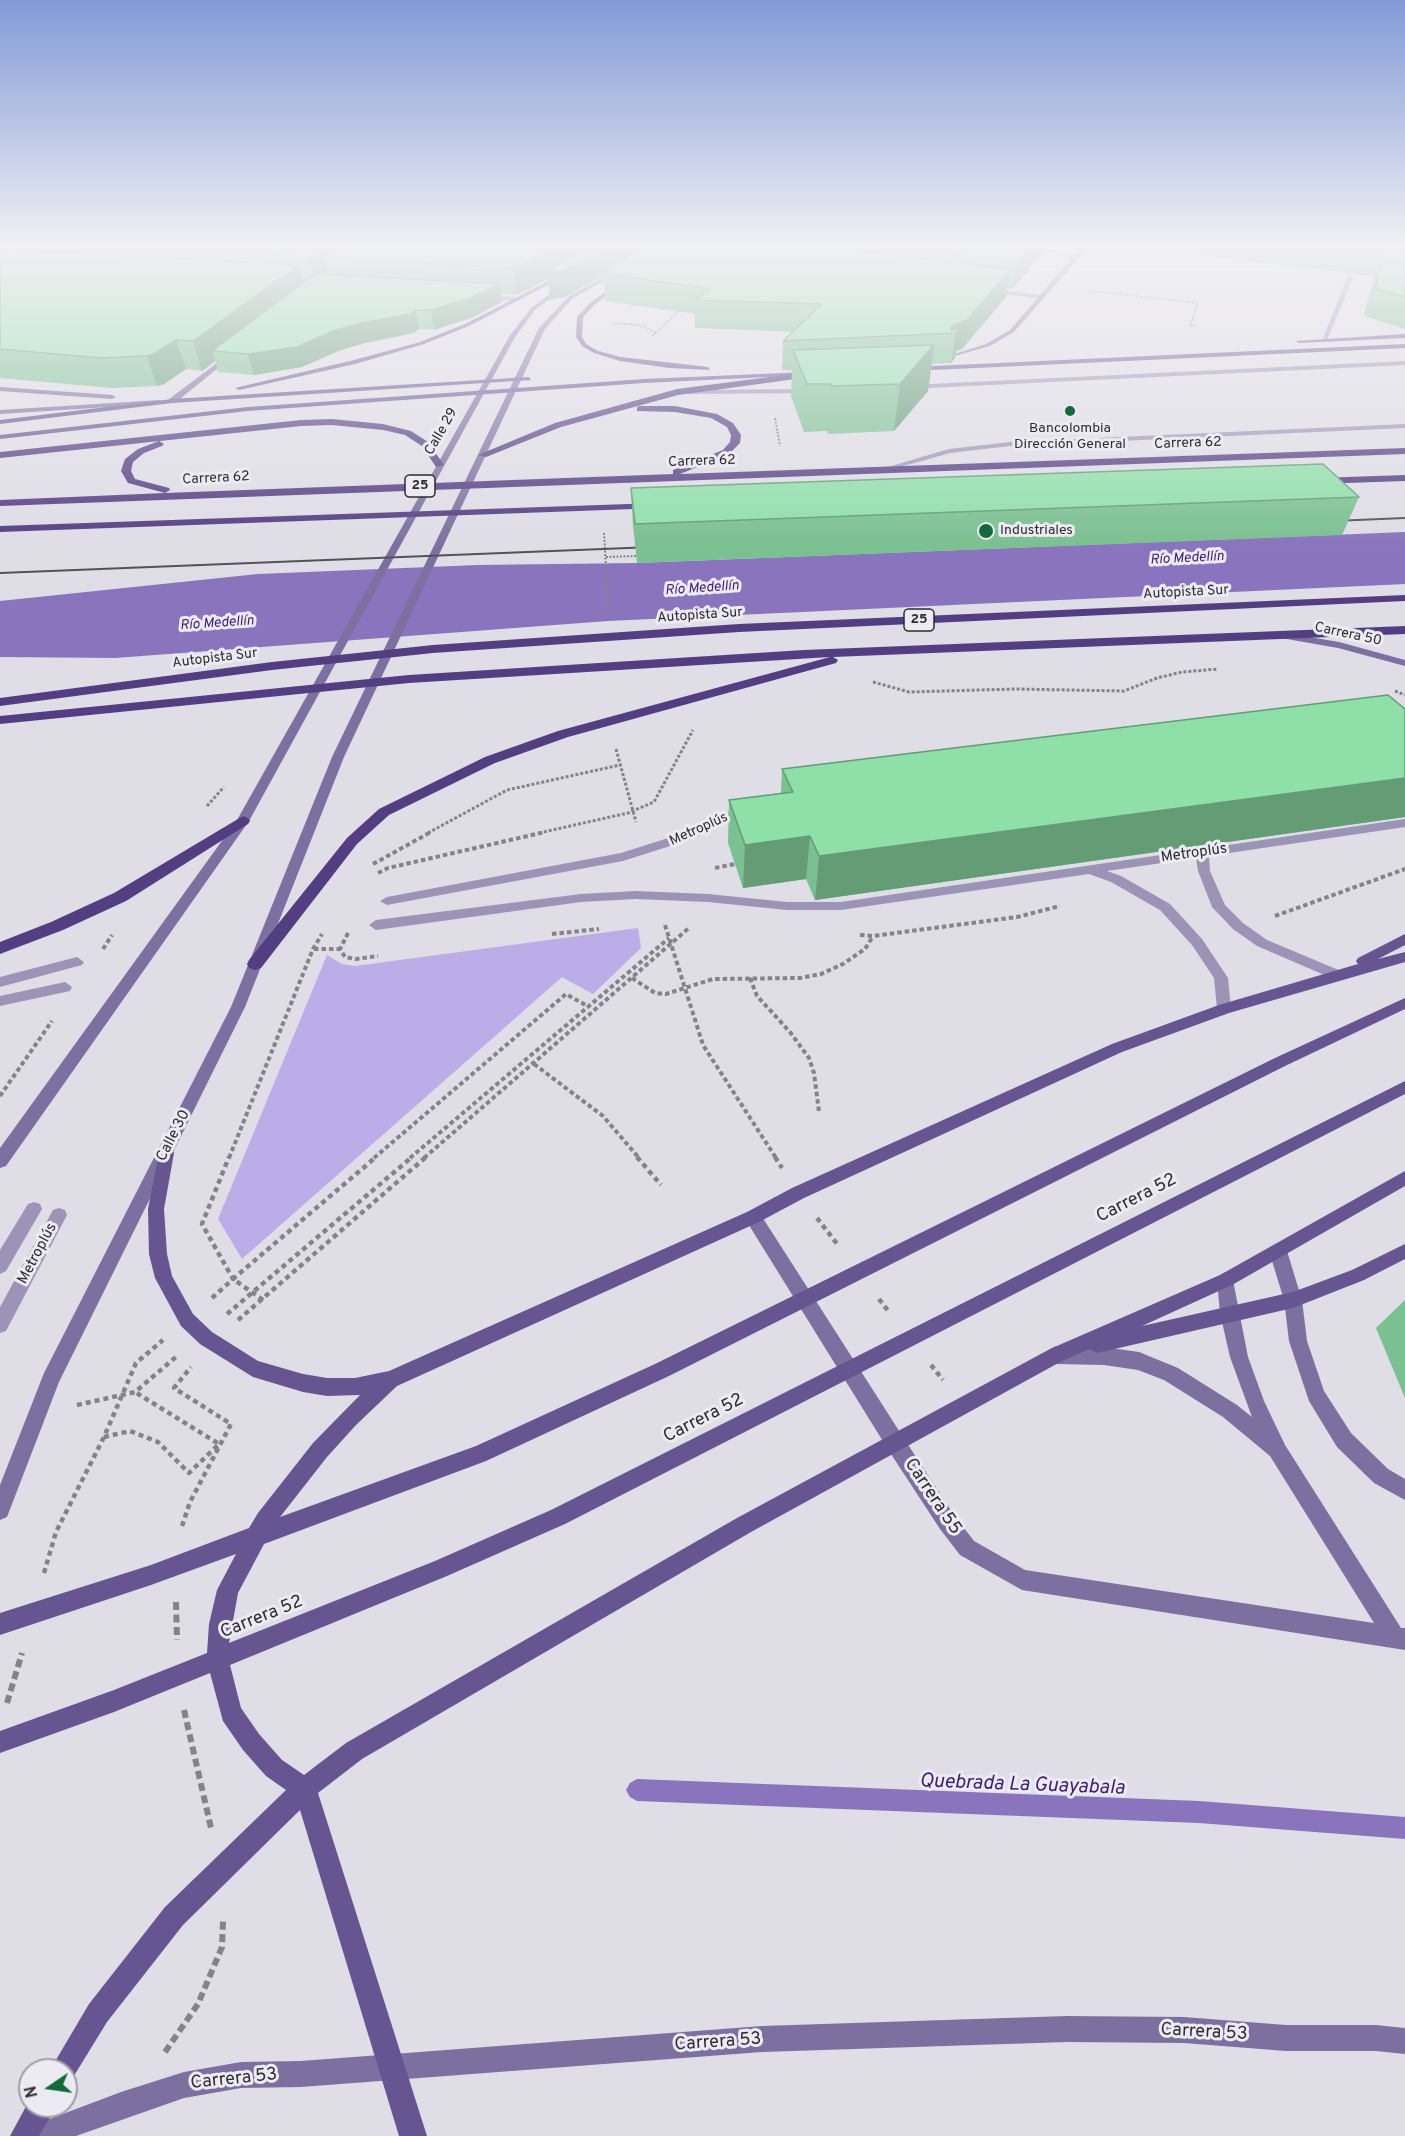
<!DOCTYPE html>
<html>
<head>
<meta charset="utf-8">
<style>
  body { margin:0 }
  #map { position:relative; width:1405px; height:2136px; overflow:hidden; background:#dfdde6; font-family:Overpass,sans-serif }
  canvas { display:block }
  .north { position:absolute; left:18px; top:2058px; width:60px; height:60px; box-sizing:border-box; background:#eceaf3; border:2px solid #a09ea5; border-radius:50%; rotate:257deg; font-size:16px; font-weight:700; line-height:24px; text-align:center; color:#2d2c2f }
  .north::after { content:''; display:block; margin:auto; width:21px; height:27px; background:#146a3b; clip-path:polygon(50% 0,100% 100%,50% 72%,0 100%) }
</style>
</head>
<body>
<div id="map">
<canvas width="1405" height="2136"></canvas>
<div class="north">N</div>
</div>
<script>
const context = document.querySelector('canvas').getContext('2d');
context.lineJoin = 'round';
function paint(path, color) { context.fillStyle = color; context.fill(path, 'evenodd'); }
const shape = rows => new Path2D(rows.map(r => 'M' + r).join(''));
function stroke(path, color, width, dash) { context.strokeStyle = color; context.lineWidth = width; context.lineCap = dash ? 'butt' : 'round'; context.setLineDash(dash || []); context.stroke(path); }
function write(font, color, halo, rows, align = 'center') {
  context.font = font + ' Overpass,sans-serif'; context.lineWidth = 6; context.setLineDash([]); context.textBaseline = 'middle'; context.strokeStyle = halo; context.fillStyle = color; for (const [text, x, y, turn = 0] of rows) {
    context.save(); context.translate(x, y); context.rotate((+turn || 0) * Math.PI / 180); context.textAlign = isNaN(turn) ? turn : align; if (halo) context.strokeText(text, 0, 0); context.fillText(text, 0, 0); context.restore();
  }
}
paint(shape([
  [638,928,641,948,593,994,562,977,242,1259,218,1219,327,955,342,964,355,966]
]), '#bcade8');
paint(shape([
  [1405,532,1405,584,608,621,115,658,0,657,0,601,258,574,478,565,637,563]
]), '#8974bd');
paint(shape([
  [637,1779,1199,1801,1405,1817,1405,1839,1199,1823,637,1801,630,1797,626,1790,630,1783,637,1779]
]), '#8974bd');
stroke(shape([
  [1089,294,1092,291,1198,303,1190,326,1196,326],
  [613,323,639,325,657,333],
  [652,336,678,312]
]), '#848389', 1.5, [2, 1.5]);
stroke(shape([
  [775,418,780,446],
  [604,533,607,585],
  [606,557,636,556]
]), '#848389', 2, [2, 1.5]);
stroke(shape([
  [607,583,608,610],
  [873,682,909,692,1015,689,1124,691,1157,678,1182,672,1218,669],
  [1395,691,1405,695],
  [616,749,636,822],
  [207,806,224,787],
  [428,833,507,790,620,765],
  [539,833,628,813,654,802,693,730]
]), '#848389', 3, [3, 2]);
stroke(shape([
  [373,864,431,832],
  [715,868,735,864],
  [378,873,388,868,545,832],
  [1275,916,1405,869],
  [665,925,703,1045,776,1158],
  [348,933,340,949,345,957,356,959,378,956],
  [552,934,599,929],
  [860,935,873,936,1017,917,1060,906],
  [103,949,112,935],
  [314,949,340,949],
  [632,978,655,993,666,994,713,979,800,978,821,974,843,964,865,949,873,936],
  [750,978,757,996,790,1032,809,1058,814,1073,819,1112],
  [534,1064,603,1116,639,1158],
  [0,1096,52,1021],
  [229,1158,313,949,322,934],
  [374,1158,566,994,589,1007],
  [410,1158,669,938],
  [424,1158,690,927]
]), '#848389', 4, [4.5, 3]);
stroke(shape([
  [637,1157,661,1185],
  [775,1157,782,1168],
  [817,1218,838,1245],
  [212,1298,233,1279,202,1224,229,1157],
  [879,1299,889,1312],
  [263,1300,233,1279,376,1157],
  [227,1314,412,1157],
  [238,1320,426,1157],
  [931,1365,943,1380],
  [77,1405,135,1392,177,1356],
  [104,1437,130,1431,158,1442,189,1473,219,1444,135,1392],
  [182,1526,190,1502,231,1424,174,1388,191,1367],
  [44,1573,56,1532,104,1437,136,1363,163,1340]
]), '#848389', 4.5, [5, 4]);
stroke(shape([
  [176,1602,177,1640],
  [7,1703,22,1653],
  [184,1710,211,1828],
  [165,2052,198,2004,222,1947,223,1921]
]), '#848389', 6, [8, 4.5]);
paint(shape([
  [986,289,1042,295,1045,297,1042,299,988,292,986,289],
  [1405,361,1405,365,908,389,904,387,908,385,1405,361],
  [809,389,812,393,686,394,682,392,686,390,809,389],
  [1405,424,1405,428,1010,446,950,453,882,472,878,470,949,449,1010,442,1405,424],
  [745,805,751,809,749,812,692,839,623,861,387,905,380,901,387,897,621,853,684,833,745,805],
  [1405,819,1405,827,1209,856,1210,871,1225,905,1243,923,1267,940,1341,971,1343,975,1341,979,1336,980,1257,946,1233,929,1212,907,1198,871,1196,858,1107,871,1121,876,1170,904,1202,939,1228,978,1231,1009,1224,1014,1217,1009,1214,978,1192,945,1160,910,1111,882,1089,874,841,910,787,910,708,902,636,899,581,902,376,930,369,925,376,920,581,894,636,891,708,894,787,902,841,902,1405,819],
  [77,957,84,962,82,965,0,987,0,977,77,957],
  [65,982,72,987,70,991,0,1006,0,996,65,982],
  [34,1202,40,1204,42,1209,6,1271,0,1274,0,1250,28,1204,34,1202],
  [59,1208,65,1210,67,1215,6,1331,0,1333,0,1307,53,1210,59,1208]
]), '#9c94b6');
paint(shape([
  [1350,276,1353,278,1327,340,1322,341,1347,278,1350,276],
  [481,295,517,297,520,299,517,301,479,298,481,295]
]), '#9c94b6');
paint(shape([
  [1033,248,1067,252,1074,256,1081,248,1087,248,1014,332,990,346,948,358,948,356,986,344,1010,330,1071,259,1065,255,1033,248],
  [619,268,624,269,572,299,545,329,344,757,245,1007,59,1382,7,1517,0,1520,0,1485,44,1373,231,1007,332,757,539,328,568,297,619,268],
  [563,284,568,285,535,310,515,337,249,821,6,1166,0,1168,0,1148,237,820,509,337,531,308,563,284],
  [229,354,234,355,175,403,169,403,169,399,229,354],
  [0,387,112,395,116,397,112,399,0,391,0,387],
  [160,400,157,404,0,414,0,410,160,400],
  [1285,633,1339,642,1405,660,1405,666,1338,648,1281,638,1281,634,1285,633],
  [753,1210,759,1212,903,1437,954,1515,974,1541,1025,1570,1374,1623,1270,1456,1223,1417,1164,1380,1138,1370,1104,1365,1056,1364,1050,1361,1047,1355,1050,1349,1056,1346,1104,1347,1139,1352,1178,1368,1237,1405,1252,1417,1230,1357,1220,1313,1217,1280,1220,1275,1226,1272,1232,1275,1248,1357,1264,1401,1285,1445,1401,1628,1405,1628,1405,1650,1022,1590,960,1555,940,1529,889,1451,747,1222,745,1217,747,1212,753,1210],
  [1278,1244,1284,1246,1287,1251,1302,1300,1307,1341,1324,1391,1351,1433,1388,1469,1405,1479,1405,1500,1374,1483,1337,1447,1309,1401,1289,1341,1284,1300,1269,1251,1272,1246,1278,1244],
  [1067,2016,1184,2017,1286,2025,1376,2025,1405,2028,1405,2054,1376,2051,1286,2051,1184,2043,1067,2042,762,2052,301,2087,241,2088,184,2098,76,2136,27,2136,31,2126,121,2092,184,2072,241,2062,301,2061,762,2026,1067,2016]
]), '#7d70a0');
paint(shape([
  [564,273,569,274,469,326,424,344,355,364,239,390,235,388,354,360,420,342,465,324,564,273],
  [620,281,622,284,594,305,583,317,582,337,586,344,598,351,621,357,708,367,710,370,669,368,620,361,594,353,582,346,576,337,577,317,590,303,620,281],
  [1405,334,1405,338,1299,343,1296,341,1405,334],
  [1405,344,1405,348,912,371,909,369,912,367,1405,344],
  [807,372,809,375,644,383,248,411,0,439,0,435,248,407,644,379,807,372],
  [529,377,531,380,172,403,0,424,0,420,172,399,529,377],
  [1405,934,1405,945,1378,959,1405,952,1405,962,1229,1013,1122,1052,804,1198,759,1222,397,1386,356,1425,327,1457,280,1517,476,1446,655,1364,1275,1058,1405,998,1405,1009,1285,1066,669,1376,486,1461,264,1544,238,1593,229,1643,435,1561,551,1510,1405,1081,1405,1094,565,1524,447,1576,230,1665,241,1708,259,1734,282,1760,304,1775,346,1743,737,1518,1050,1349,1220,1275,1405,1171,1405,1186,1232,1285,1142,1326,1293,1292,1352,1270,1405,1244,1405,1259,1364,1280,1293,1308,1097,1353,1090,1349,1062,1361,751,1532,362,1759,318,1793,427,2136,399,2136,300,1810,183,1925,107,2022,72,2079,66,2082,66,2070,50,2070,89,2004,165,1907,286,1790,266,1776,243,1750,223,1721,210,1673,114,1712,0,1753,0,1731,114,1690,207,1653,209,1624,217,1590,236,1554,151,1585,0,1635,0,1613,151,1565,249,1528,258,1513,313,1443,360,1395,327,1396,303,1392,253,1377,200,1344,181,1326,155,1278,149,1254,148,1209,160,1148,166,1146,172,1148,174,1153,164,1209,167,1254,172,1276,193,1314,212,1332,258,1361,303,1374,327,1378,355,1378,389,1371,747,1212,792,1188,1112,1044,1219,1005,1358,964,1356,961,1358,958,1405,934],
  [30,2099,30,2106,55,2106,51,2116,39,2136,10,2136,30,2099]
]), '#665590');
paint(shape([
  [815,371,818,372,818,376,678,395,561,427,486,457,478,455,555,423,677,389,815,371],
  [640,406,675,406,717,414,733,423,741,435,740,443,729,454,680,474,1405,448,1405,454,0,506,0,500,165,493,128,483,121,471,125,459,138,449,159,441,164,444,162,446,144,453,133,462,131,471,135,479,169,488,170,490,165,493,673,474,673,470,723,450,730,442,731,435,727,427,711,418,675,412,637,411,637,407,640,406],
  [332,419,383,424,411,431,428,442,444,465,436,467,422,446,405,435,383,430,332,425,301,426,0,458,0,452,301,420,332,419],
  [1405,475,1405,481,1317,484,1312,481,1317,478,1405,475],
  [657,503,662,506,661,508,0,532,0,526,657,503],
  [1405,595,1405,601,739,632,433,653,272,670,0,706,0,698,272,662,433,645,739,624,1405,595],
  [1405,626,1405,634,833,657,838,660,836,663,568,737,495,763,389,815,357,844,261,968,255,970,249,968,247,964,249,960,347,838,379,809,485,757,558,731,830,657,409,683,0,724,0,716,409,675,804,650,1405,626],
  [243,816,248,818,250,821,248,824,126,901,63,930,0,954,0,942,51,922,114,893,243,816]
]), '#543e82');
stroke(shape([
  [1333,521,1405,518],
  [0,573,653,547]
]), '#535257', 2);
paint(shape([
  [0,248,1044,248,1043,252,1012,289,1007,288,1006,297,962,349,956,351,955,358,951,363,932,364,928,391,894,431,828,434,827,431,804,432,791,396,792,370,782,370,783,341,793,332,695,328,695,314,605,301,604,275,565,297,550,300,548,279,517,295,501,294,502,302,471,318,434,330,419,329,414,333,365,343,338,351,302,367,254,375,218,372,215,361,202,371,186,369,164,384,157,386,112,388,0,378],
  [1141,248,1405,248,1405,329,1364,316,1374,276],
  [631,488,1359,497,1342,535,637,563,633,526],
  [1405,709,1405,817,815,900,806,879,743,888,728,843,729,800,781,793,782,769],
  [1405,1300,1405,1398,1376,1328]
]), '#7bc091');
paint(shape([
  [13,248,29,248,34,261,21,268],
  [322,248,363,248,323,258,327,275,316,284,309,257],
  [555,248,652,248,604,273,604,275,565,297,550,300,548,279,517,295,514,268],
  [1030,248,1044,248,1043,252,1012,289,1017,262],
  [299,265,305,292,212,351,215,361,202,371,193,341],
  [1011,269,1006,297,962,349,956,351,955,358,951,363,956,333,949,333,951,326],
  [500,284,502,302,471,318,434,330,431,310],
  [415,310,419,329,414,333,365,343,338,351,302,367,254,375,248,354,361,323],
  [176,340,186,369,164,384,157,386,147,356],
  [934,345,928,391,894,431,900,384],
  [1405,778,1405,817,815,900,819,856],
  [810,836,806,879,743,888,745,845]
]), '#649c76');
const building = shape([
  [127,248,322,248,309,257,127,248],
  [337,248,555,248,514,268,323,258,337,248],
  [585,248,604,248,563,270,548,273,585,248],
  [640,248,835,248,1011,269,967,320,951,326,951,330,959,329,956,333,783,341,822,304,695,300,710,289,604,273,640,248],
  [897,248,1030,248,1017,262,897,248],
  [1370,248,1405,248,1405,297,1375,288,1385,249,1370,248],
  [11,250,299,265,193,341,176,340,154,354,147,356,101,358,0,349,0,255,11,250],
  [315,274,500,284,468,299,431,310,415,310,411,314,361,323,333,331,297,347,248,354,212,351,315,274],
  [934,345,900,384,832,386,831,384,807,384,793,350,934,345],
  [1323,464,1359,497,635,524,631,488,1323,464],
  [1388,695,1405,709,1405,778,819,856,810,836,745,845,729,800,793,792,782,769,1388,695]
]);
paint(building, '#8fdfa9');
stroke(building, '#649c76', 1.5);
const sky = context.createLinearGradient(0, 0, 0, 547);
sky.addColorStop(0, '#829ad7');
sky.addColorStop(0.45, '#f1f0f4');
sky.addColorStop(1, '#f1f0f400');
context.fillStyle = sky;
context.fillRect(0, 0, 1405, 547);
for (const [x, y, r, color] of [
  [1070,411,6,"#146a3b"],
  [986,531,8,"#146a3b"]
]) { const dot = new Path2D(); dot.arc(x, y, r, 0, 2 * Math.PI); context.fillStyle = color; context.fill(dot); stroke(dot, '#eceaf3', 2); }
write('14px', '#2d2c2f', '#eceaf3', [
  ["Bancolombia",1070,429],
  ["Dirección General",1070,445],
  ["Industriales",1000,531,"left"]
]);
write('14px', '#2d2c2f', '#eceaf3', [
  ["Calle 29",442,432,-60],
  ["Carrera 62",1188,444,-2],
  ["Carrera 62",702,462,-2],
  ["Carrera 62",216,479,-3],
  ["Autopista Sur",1186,593,-3],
  ["Autopista Sur",700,616,-4],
  ["Carrera 50",1348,635,12],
  ["Autopista Sur",215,659,-7],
  ["Metroplús",699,830,-24]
]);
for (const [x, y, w] of [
  [420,486,30],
  [919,620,30]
]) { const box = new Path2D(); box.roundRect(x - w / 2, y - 11, w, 22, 4.5); context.fillStyle = '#eceaf3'; context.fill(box); stroke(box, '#2d2c2f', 1.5); }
write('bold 14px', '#2d2c2f', null, [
  ["25",420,486],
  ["25",919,620]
]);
write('italic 14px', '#3f1b73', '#eceaf3', [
  ["Río Medellín",1187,559,-3],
  ["Río Medellín",702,589,-4],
  ["Río Medellín",217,624,-4]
]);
write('15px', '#2d2c2f', '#eceaf3', [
  ["Metroplús",1194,854,-8],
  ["Calle 30",174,1136,-63],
  ["Metroplús",38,1254,-62]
]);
write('18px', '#2d2c2f', '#eceaf3', [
  ["Carrera 52",1137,1199,-27],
  ["Carrera 52",704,1419,-27],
  ["Carrera 55",932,1497,56],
  ["Carrera 52",262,1618,-22],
  ["Carrera 53",1204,2033,3],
  ["Carrera 53",718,2043,-4],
  ["Carrera 53",234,2080,-6]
]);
write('italic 20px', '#3f1b73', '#eceaf3', [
  ["Quebrada La Guayabala",1022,1786,2]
]);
</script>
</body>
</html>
